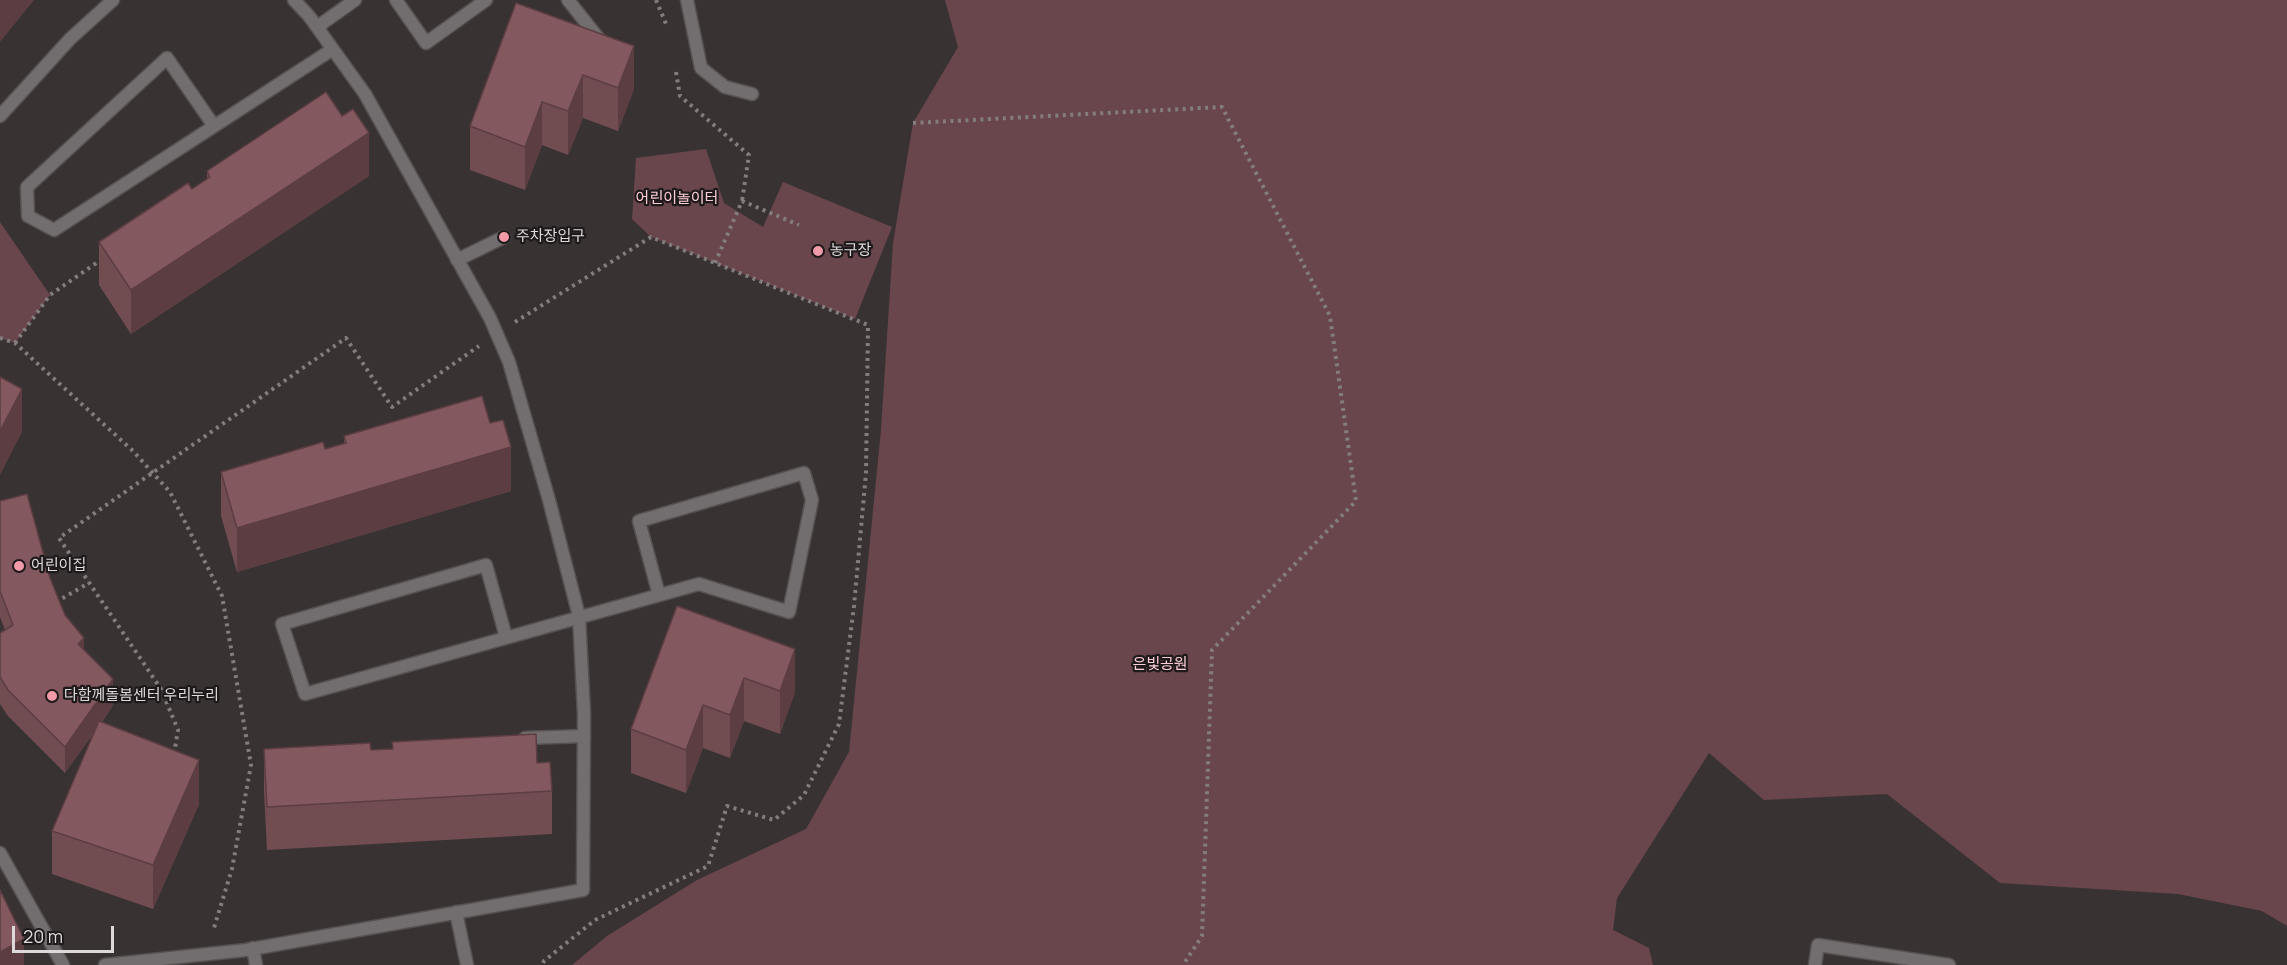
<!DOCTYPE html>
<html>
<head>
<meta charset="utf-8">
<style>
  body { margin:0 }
  #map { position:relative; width:2287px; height:965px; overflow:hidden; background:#393233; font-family:Manrope,sans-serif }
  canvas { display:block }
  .scale { position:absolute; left:12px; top:926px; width:102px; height:27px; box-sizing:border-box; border:3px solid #ddd8d9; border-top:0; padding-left:8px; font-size:18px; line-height:21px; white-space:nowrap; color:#ddd8d9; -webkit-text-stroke:4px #1e1a1b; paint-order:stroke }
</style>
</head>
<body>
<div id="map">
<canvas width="2287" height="965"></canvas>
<div class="scale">20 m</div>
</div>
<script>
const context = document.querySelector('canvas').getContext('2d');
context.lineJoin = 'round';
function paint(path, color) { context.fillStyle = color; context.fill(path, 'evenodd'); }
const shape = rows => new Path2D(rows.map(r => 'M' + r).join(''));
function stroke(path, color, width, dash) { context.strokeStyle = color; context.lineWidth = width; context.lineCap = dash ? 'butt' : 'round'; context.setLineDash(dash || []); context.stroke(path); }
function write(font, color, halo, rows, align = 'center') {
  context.font = font + ' Manrope,"Noto Sans KR",sans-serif'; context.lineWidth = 4.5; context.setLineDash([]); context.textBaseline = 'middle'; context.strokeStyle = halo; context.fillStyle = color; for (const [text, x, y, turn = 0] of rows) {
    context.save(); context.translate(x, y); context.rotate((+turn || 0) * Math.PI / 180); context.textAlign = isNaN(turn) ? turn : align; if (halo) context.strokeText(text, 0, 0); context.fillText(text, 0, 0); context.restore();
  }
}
paint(shape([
  [945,0,2287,0,2287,926,2262,911,2178,894,2000,883,1887,794,1764,800,1709,753,1617,898,1613,930,1649,948,1653,965,572,965,607,936,697,880,806,829,849,752,881,430,893,243,913,123,958,47],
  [706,149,724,203,763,227,783,182,892,227,855,319,651,237,632,219,636,158],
  [0,222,50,295,15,343,0,338]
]), '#69464c');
const service = shape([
  [396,0,426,43,486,0],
  [568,0,603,44],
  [687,0,701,68,725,87,752,94],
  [317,27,355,0],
  [0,116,70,39,113,0],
  [214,126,167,58,27,187,28,216,54,230,333,49],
  [506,637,486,565,282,624,305,694,699,584,789,612,812,500,804,473,639,521,659,595],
  [0,853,63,965],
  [253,948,256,965],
  [105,965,246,950,583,890,584,714,579,616,549,500,509,362,490,318,365,94,309,16,294,0],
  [1815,965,1818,945,1949,965]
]);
const minor = shape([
  [457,260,504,237],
  [525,738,584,736],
  [456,912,467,965]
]);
stroke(service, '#575051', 15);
stroke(minor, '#575051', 15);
stroke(shape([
  [656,0,666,24],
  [676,72,680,96,749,155,742,201],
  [913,123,1222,107,1330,316,1356,501,1212,650,1202,936,1183,965],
  [715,263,742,201,799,225],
  [515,322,651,237,868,325,866,473,854,606,839,724,804,795,774,820,727,806,708,866,595,920,544,961,542,965],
  [0,338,15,343,133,451,170,492,222,596,251,765,232,869,213,931],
  [15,343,50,295,102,259],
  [56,602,89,583],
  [174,754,178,730,161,689,59,538,346,338,392,407,479,346]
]), '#837d7e', 4, [3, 4.5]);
stroke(service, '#726d6e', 12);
stroke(minor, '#726d6e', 12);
paint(shape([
  [516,3,634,89,618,131,583,118,568,155,542,145,525,190,470,170,470,126],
  [207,171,369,176,131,334,99,285,99,242,192,189,207,179],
  [344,436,511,491,237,572,221,516,221,472,325,449,344,444],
  [0,501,50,578,65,615,113,705,102,722,199,804,153,909,52,874,52,831,93,734,65,773,8,716,0,704,0,633,5,630,0,617],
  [677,606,795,692,780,734,744,721,730,758,703,748,686,793,631,773,631,729],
  [392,742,537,763,552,791,552,834,267,850,264,792,264,749,371,750,392,749]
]), '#714d52');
paint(shape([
  [0,0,34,0,0,42],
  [634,46,634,89,618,131,618,88],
  [583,75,583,118,568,155,568,111],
  [542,102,542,145,525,190,525,147],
  [369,133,369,176,131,334,131,290],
  [22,389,22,432,0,475,0,431],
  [511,447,511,491,237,572,237,528],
  [84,638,84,665,78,644],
  [795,649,795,692,780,734,780,691],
  [744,678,744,721,730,758,730,715],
  [113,679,113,705,65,773,65,747],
  [703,705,703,748,686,793,686,750],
  [199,760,199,804,153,909,153,865],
  [24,939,24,965,0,965,0,952]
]), '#5c3e42');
const building = shape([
  [516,3,634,46,618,88,583,75,568,111,542,102,525,147,470,126,516,3],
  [326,92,342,116,353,109,369,133,131,290,99,242,188,183,192,189,210,177,207,171,326,92],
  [0,377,22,389,0,431,0,377],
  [482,396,490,423,503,420,511,447,237,528,221,472,323,442,325,449,346,443,344,436,482,396],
  [27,494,50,578,65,615,84,638,78,644,113,679,65,747,8,690,0,677,0,633,13,625,0,591,0,501,27,494],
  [677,606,795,649,780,691,744,678,730,715,703,705,686,750,631,729,677,606],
  [99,721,199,760,153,865,52,831,99,721],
  [536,734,537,763,550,762,552,791,267,807,264,749,370,743,371,750,393,749,392,742,536,734],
  [0,890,24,939,0,952,0,890]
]);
paint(building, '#83595f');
stroke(building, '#5c3e42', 1.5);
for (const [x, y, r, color] of [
  [504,237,6,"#f39aa9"],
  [818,251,6,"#f39aa9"],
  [19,566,6,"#f39aa9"],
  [52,696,6,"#f39aa9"]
]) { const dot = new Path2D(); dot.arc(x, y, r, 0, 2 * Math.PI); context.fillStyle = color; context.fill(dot); stroke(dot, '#1e1a1b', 2); }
write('15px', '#fbcdd4', '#1e1a1b', [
  ["어린이놀이터",677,199],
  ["은빛공원",1160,665]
]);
write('15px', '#ddd8d9', '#1e1a1b', [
  ["주차장입구",516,237],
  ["농구장",830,251],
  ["어린이집",31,566],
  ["다함께돌봄센터 우리누리",64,696]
], 'left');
</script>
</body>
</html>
